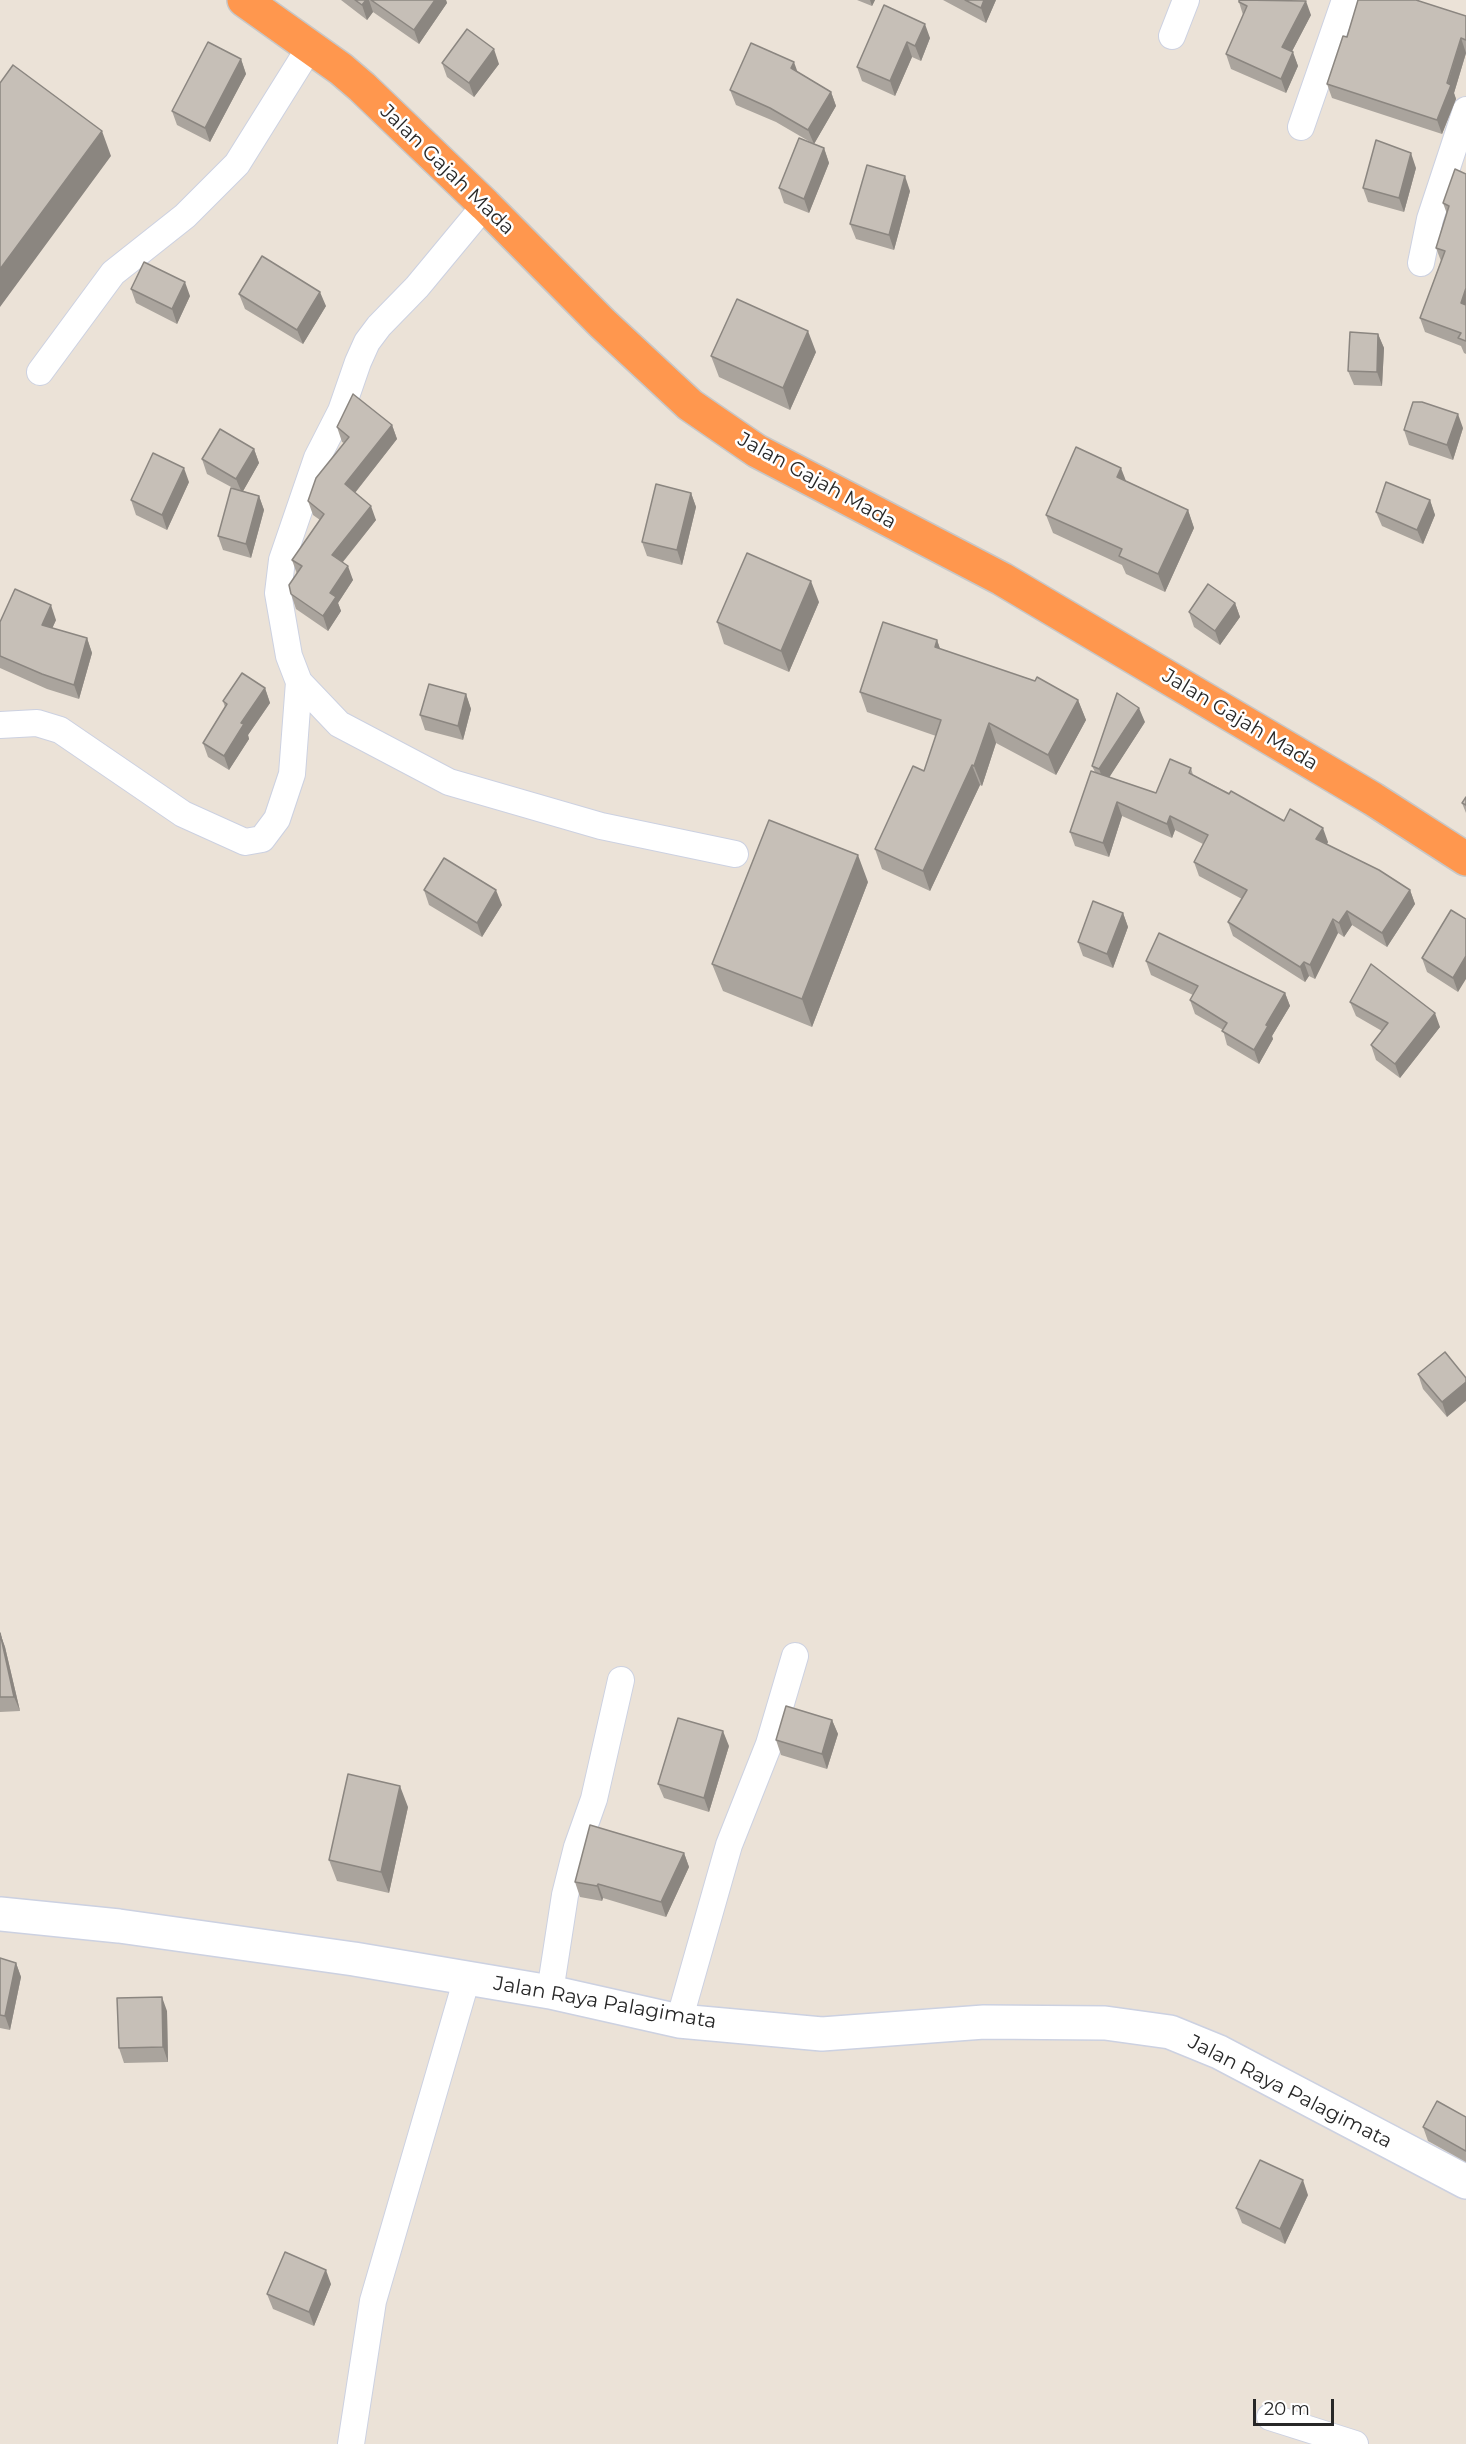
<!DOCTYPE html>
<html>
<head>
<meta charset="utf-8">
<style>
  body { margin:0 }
  #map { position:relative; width:1466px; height:2444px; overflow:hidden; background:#ebe2d7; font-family:Montserrat,sans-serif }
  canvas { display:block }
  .scale { position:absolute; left:1253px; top:2399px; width:81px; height:27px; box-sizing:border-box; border:3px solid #272727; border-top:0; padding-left:8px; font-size:18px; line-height:21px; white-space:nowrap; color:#272727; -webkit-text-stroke:4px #fff; paint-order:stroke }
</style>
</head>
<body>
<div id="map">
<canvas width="1466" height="2444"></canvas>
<div class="scale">20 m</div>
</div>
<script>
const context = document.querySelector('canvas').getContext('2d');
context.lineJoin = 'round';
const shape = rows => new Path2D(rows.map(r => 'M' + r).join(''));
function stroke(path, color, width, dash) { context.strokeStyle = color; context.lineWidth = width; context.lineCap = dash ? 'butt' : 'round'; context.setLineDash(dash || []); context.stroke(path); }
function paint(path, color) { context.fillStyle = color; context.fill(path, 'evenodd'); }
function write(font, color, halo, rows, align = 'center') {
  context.font = font + ' Montserrat,sans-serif'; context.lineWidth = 5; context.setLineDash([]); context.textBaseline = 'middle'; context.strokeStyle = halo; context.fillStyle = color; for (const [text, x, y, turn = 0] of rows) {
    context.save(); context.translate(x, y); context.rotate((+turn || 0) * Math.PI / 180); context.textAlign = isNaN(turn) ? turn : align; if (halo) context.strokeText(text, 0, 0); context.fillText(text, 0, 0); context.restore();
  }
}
const street = shape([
  [1172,36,1186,0],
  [1301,127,1345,0],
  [485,205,417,287,379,326,367,342,358,362,341,411,317,458,282,560,278,593,289,656,299,682,339,724,449,782,601,826,735,854],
  [1421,263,1430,219,1466,110],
  [40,372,113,273,185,216,237,164,310,47],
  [0,725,37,723,60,730,183,814,245,842,262,839,277,819,292,774,299,682],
  [550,1992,565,1895,577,1847,594,1799,621,1680],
  [679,2021,729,1845,769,1744,795,1656],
  [1270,2417,1355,2444],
  [351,2444,373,2301,467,1978]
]);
const secondary = shape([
  [0,1914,119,1926,354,1959,550,1992,679,2021,822,2034,984,2022,1105,2023,1170,2032,1219,2052,1466,2182]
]);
const highway = shape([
  [244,0,341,69,362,87,485,205,602,323,690,405,757,451,1002,579,1373,799,1466,859]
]);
stroke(street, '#ccd1e1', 28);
stroke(secondary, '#ccd1e1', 36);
stroke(highway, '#c7c7c7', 36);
stroke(street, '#fff', 26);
stroke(secondary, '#fff', 33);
stroke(highway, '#ff974e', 33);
paint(shape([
  [341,0,446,0,447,3,419,44,373,12,367,20],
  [857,0,875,0,872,6],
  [943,0,996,0,986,23],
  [1358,0,1419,0,1419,1,1466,16,1466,53,1454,93,1456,99,1442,134,1332,98,1327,84,1347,37],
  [1239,2,1311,15,1292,51,1298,66,1286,93,1231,69,1226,54,1243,15],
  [884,5,930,38,921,61,912,57,895,96,862,81,857,67],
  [241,59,246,74,210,142,177,125,172,111],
  [442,63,499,64,474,97,447,77],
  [798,72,831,92,836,106,814,144,824,148,829,163,809,213,784,203,779,188,812,143,776,122,736,105,730,90],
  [1416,168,1404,212,1368,202,1363,188],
  [1466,174,1466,354,1464,353,1461,346,1425,332,1420,318,1441,261,1436,248,1447,214,1443,203],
  [910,191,894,250,856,239,850,224],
  [131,289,190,296,177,324,136,303],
  [239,294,326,306,303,344,245,309],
  [1378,334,1384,348,1382,386,1354,385,1348,371],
  [816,352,790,410,719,377,711,356],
  [392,425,397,439,355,493,376,520,343,562,353,580,338,603,341,611,328,631,296,609,291,594,297,574,292,560,320,520,313,515,308,501,344,443,342,442,337,427],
  [1463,428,1453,460,1409,445,1404,430],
  [254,449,259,463,243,491,259,496,264,510,251,558,223,550,218,536,233,488,207,474,202,459],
  [1126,481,1188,510,1194,528,1165,592,1126,574,1122,565,1053,533,1046,515],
  [189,482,167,530,136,515,131,500],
  [691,493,696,507,682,565,647,556,642,542],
  [1430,500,1435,515,1423,544,1382,526,1376,512],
  [819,602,789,672,724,644,717,622],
  [1235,603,1240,617,1220,645,1194,627,1189,612],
  [56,620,52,628,87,638,92,653,79,699,47,689,0,668,0,622],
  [937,640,940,649,1078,700,1086,720,1056,775,996,743,982,786,980,785,930,891,882,869,875,849,924,771,936,736,867,712,860,692],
  [265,688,270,703,248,735,249,739,229,770,208,757,203,743,225,707,223,701],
  [466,694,471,709,463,740,425,730,420,715],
  [1145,722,1109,777,1156,793,1191,768,1193,775,1328,842,1327,844,1410,890,1415,904,1387,947,1352,925,1344,937,1338,933,1315,979,1309,976,1305,982,1233,936,1228,922,1242,899,1199,876,1194,862,1203,844,1175,830,1172,838,1122,816,1109,857,1075,846,1070,832,1095,772,1092,766],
  [1466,797,1466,813,1462,803],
  [868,882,812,1027,723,991,712,964],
  [424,890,502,905,482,937,429,905],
  [1451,910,1458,992,1427,972,1422,958],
  [1123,913,1128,927,1113,968,1083,956,1078,942],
  [1146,961,1285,993,1290,1006,1272,1036,1273,1039,1259,1064,1227,1045,1223,1030,1195,1014,1190,1000,1193,995,1151,975],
  [1350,1002,1440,1027,1400,1078,1376,1060,1371,1045,1382,1031,1356,1016],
  [1418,1374,1466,1378,1447,1417,1423,1389],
  [0,1633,5,1647,20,1711,0,1712],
  [832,1720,838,1734,827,1769,781,1755,776,1740],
  [729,1746,709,1812,664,1798,658,1784],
  [408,1807,389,1893,337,1881,329,1860],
  [684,1853,689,1867,666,1917,603,1898,602,1901,580,1897,575,1882],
  [0,1958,16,1963,21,1977,10,2030,0,2028],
  [167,2011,168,2062,124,2063,119,2048],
  [1466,2117,1466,2162,1428,2141,1423,2127],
  [1308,2195,1285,2244,1242,2223,1236,2208],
  [331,2284,314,2326,273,2309,267,2294]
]), '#aaa49d');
paint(shape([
  [366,0,369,0,373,12,367,20,362,5],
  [435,0,446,0,447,3,419,44,414,30],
  [870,0,875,0,872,6],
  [984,0,996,0,986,23,981,8],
  [1306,1,1311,15,1287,61,1282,47],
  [925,24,930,38,921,61,915,46],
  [1461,38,1466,53,1454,93,1456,99,1442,134,1437,120],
  [907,42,912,57,895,96,890,81],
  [494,49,499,64,474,97,469,83],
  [1293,52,1298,66,1286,93,1281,79],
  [241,59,246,74,210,142,205,128],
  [794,62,799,76,791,68],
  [831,92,836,106,814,144,808,130],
  [102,131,111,156,0,307,0,269],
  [824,148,829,163,809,213,804,199],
  [1411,153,1416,168,1404,212,1399,198],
  [905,176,910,191,894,250,889,235],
  [185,282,190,296,177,324,172,309],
  [1466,288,1466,317,1461,303],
  [320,292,326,306,303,344,297,330],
  [808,331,816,352,790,410,783,388],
  [1378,334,1384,348,1382,386,1377,372],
  [1458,414,1463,428,1453,460,1447,445],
  [392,425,397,439,350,499,345,484],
  [254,449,259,463,242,493,236,479],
  [184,468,189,482,167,530,162,515],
  [1121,468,1128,486,1117,477],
  [691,493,696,507,682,565,677,550],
  [259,496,264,510,251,558,246,544],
  [1430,500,1435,515,1423,544,1417,530],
  [371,506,376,520,337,569,332,555],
  [1188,510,1194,528,1165,592,1158,574],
  [348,566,353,580,338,603,341,611,328,631,323,616,330,593],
  [811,581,819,602,789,672,781,651],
  [1235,603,1240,617,1220,645,1215,631],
  [51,605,56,620,47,640,42,625],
  [87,638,92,653,79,699,74,685],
  [937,640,944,660,935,647],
  [265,688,270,703,248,735,249,739,229,770,224,756,241,723],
  [466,694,471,709,463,740,458,726],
  [1078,700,1086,720,1056,775,1048,755],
  [1139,708,1145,722,1105,784,1099,769],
  [989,723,996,743,982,786,974,766],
  [972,765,980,785,930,891,923,871],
  [1117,802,1122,816,1109,857,1103,843],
  [1170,816,1175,830,1172,838,1167,824],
  [1323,828,1328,842,1322,853,1316,839],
  [858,855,868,882,812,1027,802,999],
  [496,890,502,905,482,937,477,923],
  [1410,890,1415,904,1387,947,1382,933],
  [1347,911,1352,925,1344,937,1339,923],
  [1123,913,1128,927,1113,968,1107,954],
  [1333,919,1338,933,1315,979,1310,965],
  [1466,956,1466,979,1458,992,1453,978],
  [1304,962,1309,976,1305,982,1300,967],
  [1285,993,1290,1006,1272,1036,1273,1039,1259,1064,1254,1050,1266,1025],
  [1435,1013,1440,1027,1400,1078,1395,1064],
  [1466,1382,1466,1401,1447,1417,1442,1402],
  [0,1633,5,1647,20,1711,14,1697],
  [832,1720,838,1734,827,1769,822,1754],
  [723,1731,729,1746,709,1812,704,1798],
  [400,1786,408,1807,389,1893,381,1872],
  [684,1853,689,1867,666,1917,661,1902],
  [598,1884,603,1898,602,1901,597,1886],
  [16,1963,21,1977,10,2030,5,2016],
  [162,1997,167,2011,168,2062,163,2047],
  [1303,2180,1308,2195,1285,2244,1280,2229],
  [326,2270,331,2284,314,2326,309,2312]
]), '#8b8680');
const building = shape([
  [355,0,366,0,362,5,355,0],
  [371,0,435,0,414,30,371,0],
  [965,0,984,0,981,8,965,0],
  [1239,0,1306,1,1282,47,1293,52,1281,79,1226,54,1247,6,1239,2,1239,0],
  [1358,0,1416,0,1466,16,1466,40,1461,38,1447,83,1451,85,1437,120,1327,84,1343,36,1347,37,1358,0],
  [884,5,925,24,915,46,907,42,890,81,857,67,884,5],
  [467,29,494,49,469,83,442,63,467,29],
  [208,42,241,59,205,128,172,111,208,42],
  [751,43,794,62,791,68,831,92,808,130,770,108,730,90,751,43],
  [13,65,102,131,0,269,0,83,13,65],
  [799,138,824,148,804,199,779,188,799,138],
  [1376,140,1411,153,1399,198,1363,188,1376,140],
  [867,165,905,176,889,235,850,224,867,165],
  [1455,169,1466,174,1466,288,1461,303,1466,305,1466,341,1458,338,1461,333,1420,318,1445,251,1436,248,1449,206,1443,203,1455,169],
  [262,256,320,292,297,330,239,294,262,256],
  [144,262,185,282,172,309,131,289,144,262],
  [737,299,808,331,783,388,711,356,737,299],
  [1350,332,1378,334,1377,372,1348,371,1350,332],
  [353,394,392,425,345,484,371,506,332,555,348,566,330,593,336,597,323,616,291,594,289,585,302,566,292,560,324,514,308,501,316,478,349,437,337,427,353,394],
  [1413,402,1422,402,1458,414,1447,445,1404,430,1413,402],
  [220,429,254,449,236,479,202,459,220,429],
  [1076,447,1121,468,1117,477,1188,510,1158,574,1119,556,1122,549,1046,515,1076,447],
  [153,453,184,468,162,515,131,500,153,453],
  [1386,482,1430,500,1417,530,1376,512,1386,482],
  [656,484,691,493,677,550,642,542,656,484],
  [231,488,259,496,246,544,218,536,231,488],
  [747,553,811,581,781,651,717,622,747,553],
  [1208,584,1235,603,1215,631,1189,612,1208,584],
  [15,589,51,605,42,625,87,638,74,685,42,674,0,656,0,622,15,589],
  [883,622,937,640,935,647,1035,681,1037,677,1078,700,1048,755,989,723,974,766,972,765,923,871,875,849,913,766,924,771,941,720,860,692,883,622],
  [242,673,265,688,241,723,244,724,224,756,203,743,227,704,223,701,242,673],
  [429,684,466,694,458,726,420,715,429,684],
  [1117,693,1139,708,1099,769,1092,766,1117,693],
  [1170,759,1191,768,1189,773,1229,794,1231,791,1284,821,1290,809,1323,828,1316,839,1379,870,1410,890,1382,933,1347,911,1339,923,1333,919,1310,965,1304,962,1300,967,1228,922,1247,890,1194,862,1208,835,1170,816,1167,824,1117,802,1103,843,1070,832,1091,771,1156,793,1170,759],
  [1466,797,1466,805,1462,803,1466,797],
  [769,820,858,855,802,999,712,964,769,820],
  [444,858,496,890,477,923,424,890,444,858],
  [1093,901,1123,913,1107,954,1078,942,1093,901],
  [1451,910,1466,919,1466,956,1453,978,1422,958,1451,910],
  [1159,933,1285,993,1266,1025,1268,1026,1254,1050,1222,1031,1227,1023,1190,1000,1198,986,1146,961,1159,933],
  [1371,964,1435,1013,1395,1064,1371,1045,1388,1023,1350,1002,1371,964],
  [1445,1352,1466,1378,1466,1382,1442,1402,1418,1374,1445,1352],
  [0,1633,14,1697,0,1697,0,1633],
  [786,1706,832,1720,822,1754,776,1740,786,1706],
  [678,1718,723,1731,704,1798,658,1784,678,1718],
  [348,1774,400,1786,381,1872,329,1860,348,1774],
  [590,1825,684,1853,661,1902,598,1884,597,1886,575,1882,590,1825],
  [0,1958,16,1963,5,2016,0,2015,0,1958],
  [162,1997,163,2047,119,2048,117,1998,162,1997],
  [1437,2101,1466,2117,1466,2151,1423,2127,1437,2101],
  [1260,2160,1303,2180,1280,2229,1236,2208,1260,2160],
  [285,2252,326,2270,309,2312,267,2294,285,2252]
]);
paint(building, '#c6bfb7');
stroke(building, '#8b8680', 1.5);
write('20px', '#272727', '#fff', [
  ["Jalan Gajah Mada",447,170,44],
  ["Jalan Gajah Mada",817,481,29],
  ["Jalan Gajah Mada",1240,720,31],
  ["Jalan Raya Palagimata",605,2003,10],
  ["Jalan Raya Palagimata",1290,2092,27]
]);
</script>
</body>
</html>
